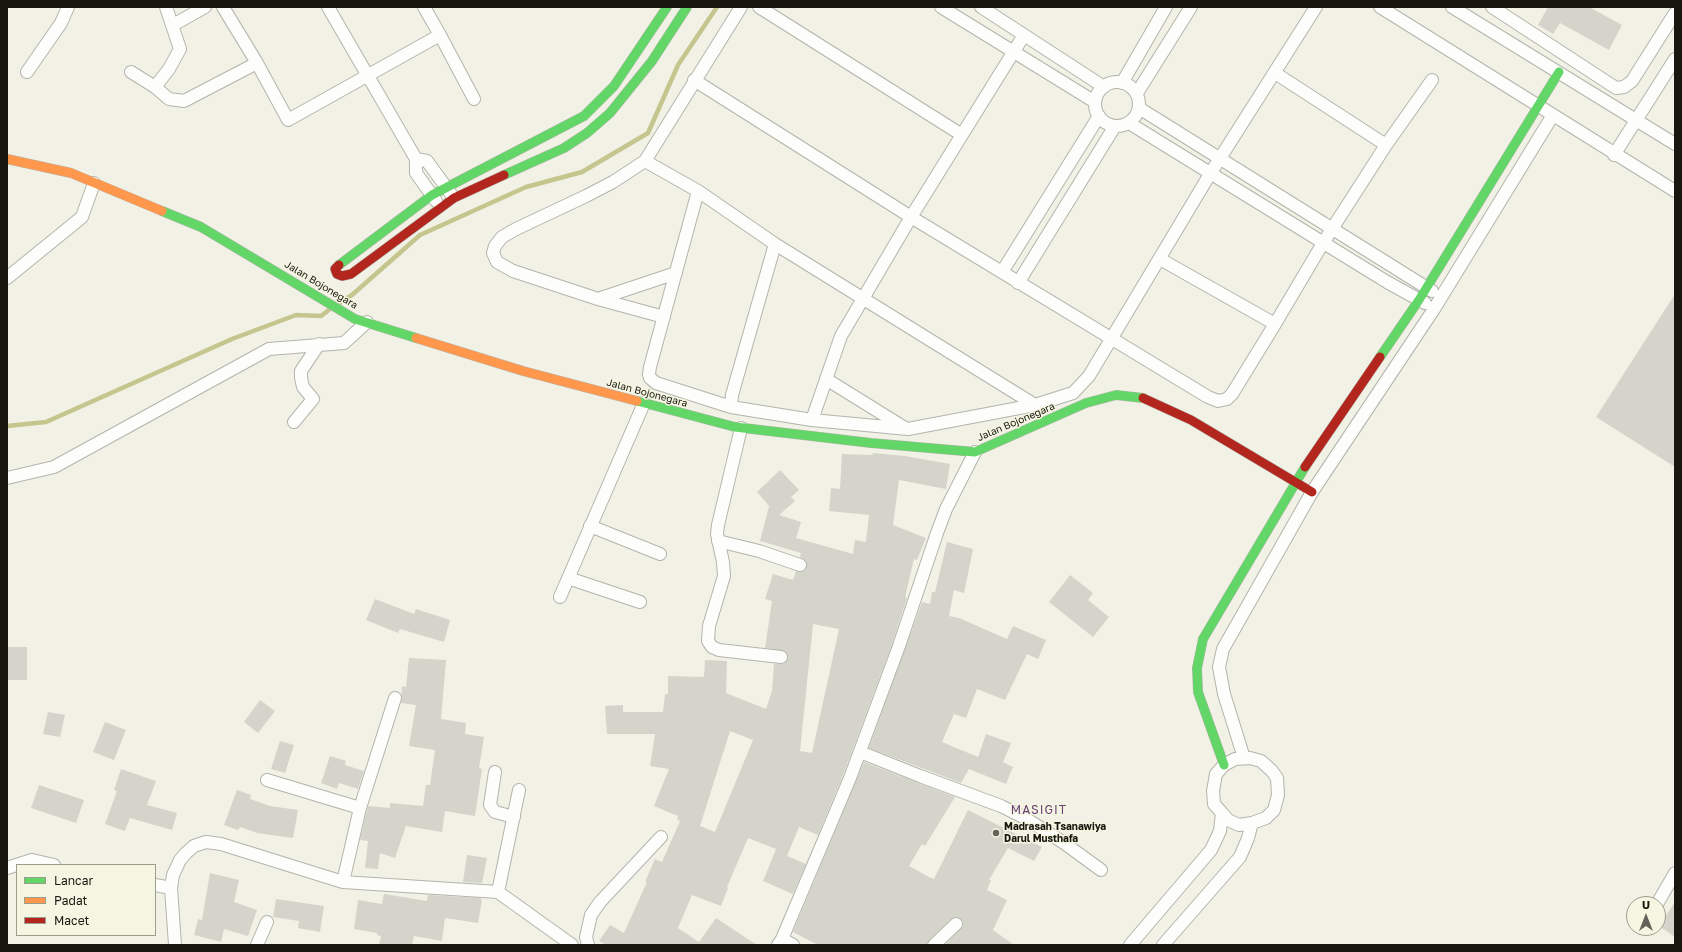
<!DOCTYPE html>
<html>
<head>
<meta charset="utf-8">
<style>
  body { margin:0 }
  #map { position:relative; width:1682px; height:952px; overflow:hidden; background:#f1f1e6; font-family:"Golos Text",sans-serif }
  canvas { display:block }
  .frame { position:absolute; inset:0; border:8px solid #171710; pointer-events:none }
  .legend { position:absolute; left:16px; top:864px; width:140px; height:72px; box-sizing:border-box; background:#f5f6e1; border:1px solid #9c9d8d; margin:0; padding:5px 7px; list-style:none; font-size:12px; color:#171710 }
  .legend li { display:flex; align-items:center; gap:8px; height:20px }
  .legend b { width:20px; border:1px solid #9c9d8d }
  .north { position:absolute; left:1626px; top:896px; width:40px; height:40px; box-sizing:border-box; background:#f5f6e1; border:1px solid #9c9d8d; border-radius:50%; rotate:0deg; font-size:11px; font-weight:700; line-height:16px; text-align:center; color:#171710 }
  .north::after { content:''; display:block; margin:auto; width:14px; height:18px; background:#63635b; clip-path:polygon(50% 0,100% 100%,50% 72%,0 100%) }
</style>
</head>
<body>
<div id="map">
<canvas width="1682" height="952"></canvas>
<div class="frame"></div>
<ul class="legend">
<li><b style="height:5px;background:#63d668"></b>Lancar</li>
<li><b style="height:5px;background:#ff974d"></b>Padat</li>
<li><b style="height:5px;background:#b3261e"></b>Macet</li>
</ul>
<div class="north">U</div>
</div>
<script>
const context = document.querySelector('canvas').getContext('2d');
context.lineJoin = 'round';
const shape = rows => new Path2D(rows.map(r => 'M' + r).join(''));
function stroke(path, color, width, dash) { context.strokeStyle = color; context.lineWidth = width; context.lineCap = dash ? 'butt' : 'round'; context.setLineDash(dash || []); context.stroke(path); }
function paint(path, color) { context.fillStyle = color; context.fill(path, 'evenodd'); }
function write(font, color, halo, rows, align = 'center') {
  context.font = font + ' "Golos Text",sans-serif'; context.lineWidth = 3; context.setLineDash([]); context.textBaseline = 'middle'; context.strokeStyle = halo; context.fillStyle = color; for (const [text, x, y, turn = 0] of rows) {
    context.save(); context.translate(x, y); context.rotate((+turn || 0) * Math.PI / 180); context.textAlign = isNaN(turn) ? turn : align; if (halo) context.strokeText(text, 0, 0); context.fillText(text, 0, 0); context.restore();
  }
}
stroke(shape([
  [338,304,352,295,420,235,526,187,582,172,648,133,678,65,717,7],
  [7,426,46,422,232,339,296,315,321,316,330,309]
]), '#c5c58e', 4.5);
paint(shape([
  [1548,7,1589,7,1622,25,1609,50,1560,23,1553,34,1538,25],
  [1675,294,1675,467,1596,417],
  [873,453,905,456,950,464,946,489,899,480,893,525,926,538,917,560,914,559,905,597,907,598,892,644,843,775,818,835,799,827,787,856,806,864,793,894,763,881,776,849,748,838,727,887,728,888,721,906,692,895,678,928,699,942,716,918,757,945,606,945,599,941,610,925,624,933,647,882,645,882,655,859,662,862,680,821,677,820,678,816,654,806,669,769,650,766,655,734,607,734,605,706,623,705,623,712,663,712,665,694,668,694,668,676,704,677,705,660,727,661,726,693,766,709,772,691,774,664,784,664,788,657,785,651,765,648,772,601,765,599,773,574,793,580,796,571,805,571,807,564,805,560,800,557,801,553,760,541,769,506,757,492,780,470,799,490,791,497,795,501,779,515,801,522,796,538,853,554,855,540,866,542,869,515,829,511,831,488,840,489,842,454,872,455],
  [813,624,839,629,812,753,800,751],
  [730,731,753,740,715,832,700,826],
  [947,542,973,549,964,593,954,590,949,616,959,618,1007,639,1013,626,1046,640,1038,659,1027,654,1005,700,977,689,966,718,954,714,942,742,978,757,986,734,1011,743,1003,762,1013,767,1006,784,969,769,961,783,869,748,922,602,930,604,932,592,935,592],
  [1070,575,1093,593,1088,600,1109,617,1093,637,1049,602],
  [375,599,414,614,416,609,450,620,444,642,400,629,398,633,366,620],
  [7,647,27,647,27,680,7,680],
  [409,658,446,660,441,719,466,723,465,734,484,737,479,768,482,769,475,816,445,811,442,832,406,826,395,858,380,853,378,869,365,868,368,841,360,840,368,806,390,808,390,803,423,806,426,785,430,785,435,750,409,746,416,705,401,703,402,686,406,687],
  [260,700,275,711,258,733,244,722],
  [48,712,65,715,60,737,43,734],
  [105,722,126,730,114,760,93,752],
  [280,741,294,745,285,773,271,769],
  [330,756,346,761,345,765,364,771,358,789,339,783,337,789,321,783],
  [864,762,955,797,925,846,922,844,909,866,931,878,934,879,968,810,1042,847,1034,861,1008,848,989,880,991,880,987,890,1007,900,993,930,1014,945,945,945,963,926,963,922,958,917,951,919,929,940,927,945,818,945,793,932],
  [121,769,156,781,147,805,177,813,172,830,130,818,125,831,105,824,117,791,114,790],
  [39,785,84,800,76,823,31,808],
  [237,790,251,795,250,799,270,806,298,810,293,838,257,833,240,827,238,830,224,825],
  [467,855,487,858,482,883,463,882],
  [210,873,239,880,234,902,257,910,248,936,224,929,221,942,194,935,198,919,202,920],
  [384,894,427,901,428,895,480,898,482,900,478,923,445,918,442,941,414,936,412,945,379,945,381,936,377,935,377,933,354,929,358,900,382,904],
  [276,899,324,906,320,932,298,928,299,921,273,917],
  [1675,902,1675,937,1659,926]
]), '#d4d4cb');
const street = shape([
  [166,7,180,49,169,69,155,87,169,99,184,101,257,63],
  [223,7,257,63,288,120,440,35,424,7],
  [328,7,416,159,416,173,436,201],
  [759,7,962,135],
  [941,7,1095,102],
  [981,7,1104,87],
  [1380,7,1675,191],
  [1452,7,1675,144],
  [1492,7,1616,88,1624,87,1632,81,1675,13],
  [173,25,205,7],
  [440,35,474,99],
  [27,72,61,23,68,7],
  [131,72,155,87],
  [1275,73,1386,145],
  [694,80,911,217,1208,397,1218,401,1227,399,1232,394,1275,324],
  '1095 104a22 22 0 1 1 44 0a22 22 0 1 1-44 0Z',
  [1122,83,1166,7],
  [1137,93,1191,7],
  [1139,108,1432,291],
  [1129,123,1387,282,1425,303],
  [1614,155,1675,59],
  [416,159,427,161,451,194],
  [645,161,698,191,775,244,1035,405],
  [698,191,650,367,649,374,650,378,656,383,731,407],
  [775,244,732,395,731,407,812,420,908,429,1035,405,1073,393,1089,376,1210,174,1316,7],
  [1160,259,1275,324,1323,243,1386,145,1432,80],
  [1002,272,1099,116],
  [7,278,82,217,94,183],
  [1018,283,1115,126],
  [598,299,676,273],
  [664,317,598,299,513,271,497,262,493,253,495,246,502,237,516,229,586,196,613,182,645,161,741,7],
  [826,379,905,428],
  [812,420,841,336,911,217,1024,35],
  [294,422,313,399,303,387,301,378,301,371,319,344],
  [741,428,718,525,717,534,723,562,724,576,709,626,708,641,712,647,719,650,781,657],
  [7,478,54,467,269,349,344,343,367,322],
  [590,526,660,554],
  [718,541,759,551,800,565],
  [568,578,640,602],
  [560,597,644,403],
  [860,752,920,776,1001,806,1025,818,1064,843,1101,870],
  [1244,758,1224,694,1219,667,1223,649,1312,492,1434,309,1553,115],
  [495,772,490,805,495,812,514,817],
  [267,780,360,808],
  [7,868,32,860,54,865],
  [343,882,360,808,395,698],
  [155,885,171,888],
  [498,892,519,790],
  [1657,904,1675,873],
  [782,939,793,945],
  [175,945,171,888,173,875,180,860,186,853,194,846,206,842,221,844,343,882,498,892,572,945],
  [257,945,267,922],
  [588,945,586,937,591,915,600,902,661,837],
  [778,945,782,939,850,778,899,646,937,533,946,509,975,452],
  [934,945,956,924],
  [1130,945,1211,850,1220,831,1222,813,1214,804,1213,791,1216,774,1224,765,1235,759,1250,758,1261,761,1272,771,1277,778,1278,795,1274,810,1266,818,1252,823,1239,825,1228,820,1222,813],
  [1163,945,1240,857,1248,838,1252,823]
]);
const fast = shape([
  [504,175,564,148,587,133,610,113,652,61,687,7],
  [162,211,201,227,355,319,416,338],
  [339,265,432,195,584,116,614,86,667,7],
  [1380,357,1419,300,1559,72],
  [637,401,735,427,871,443,975,452,1086,403,1116,395,1143,398],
  [1224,765,1198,692,1197,668,1203,639,1305,467]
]);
const slow = shape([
  [7,159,71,173,162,211],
  [416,338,523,371,637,401]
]);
const jam = shape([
  [339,265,335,269,337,274,342,276,351,274,454,198,504,175],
  [1143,398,1191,420,1312,492],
  [1305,467,1380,357]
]);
stroke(street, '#b3b4ab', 14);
stroke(fast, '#b3b4ab', 10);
stroke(slow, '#b3b4ab', 10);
stroke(jam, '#b3b4ab', 10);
stroke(street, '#fdfdfb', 12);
stroke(fast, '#63d668', 9);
stroke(slow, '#ff974d', 9);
stroke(jam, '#b3261e', 9);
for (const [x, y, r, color] of [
  [996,833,4,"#63635b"]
]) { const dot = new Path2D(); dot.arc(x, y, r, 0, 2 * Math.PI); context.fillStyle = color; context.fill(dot); stroke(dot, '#f5f6e1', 1.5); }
write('10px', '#171710', '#f5f6e1', [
  ["Jalan Bojonegara",321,285,31],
  ["Jalan Bojonegara",647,393,15],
  ["Jalan Bojonegara",1016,422,-23]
]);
write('bold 10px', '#171710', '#f5f6e1', [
  ["Madrasah Tsanawiya",1004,827],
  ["Darul Musthafa",1004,839]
], 'left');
context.letterSpacing = '1px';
write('12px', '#6a4077', '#f5f6e1', [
  ["MASIGIT",1039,810]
]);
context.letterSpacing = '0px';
</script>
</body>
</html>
